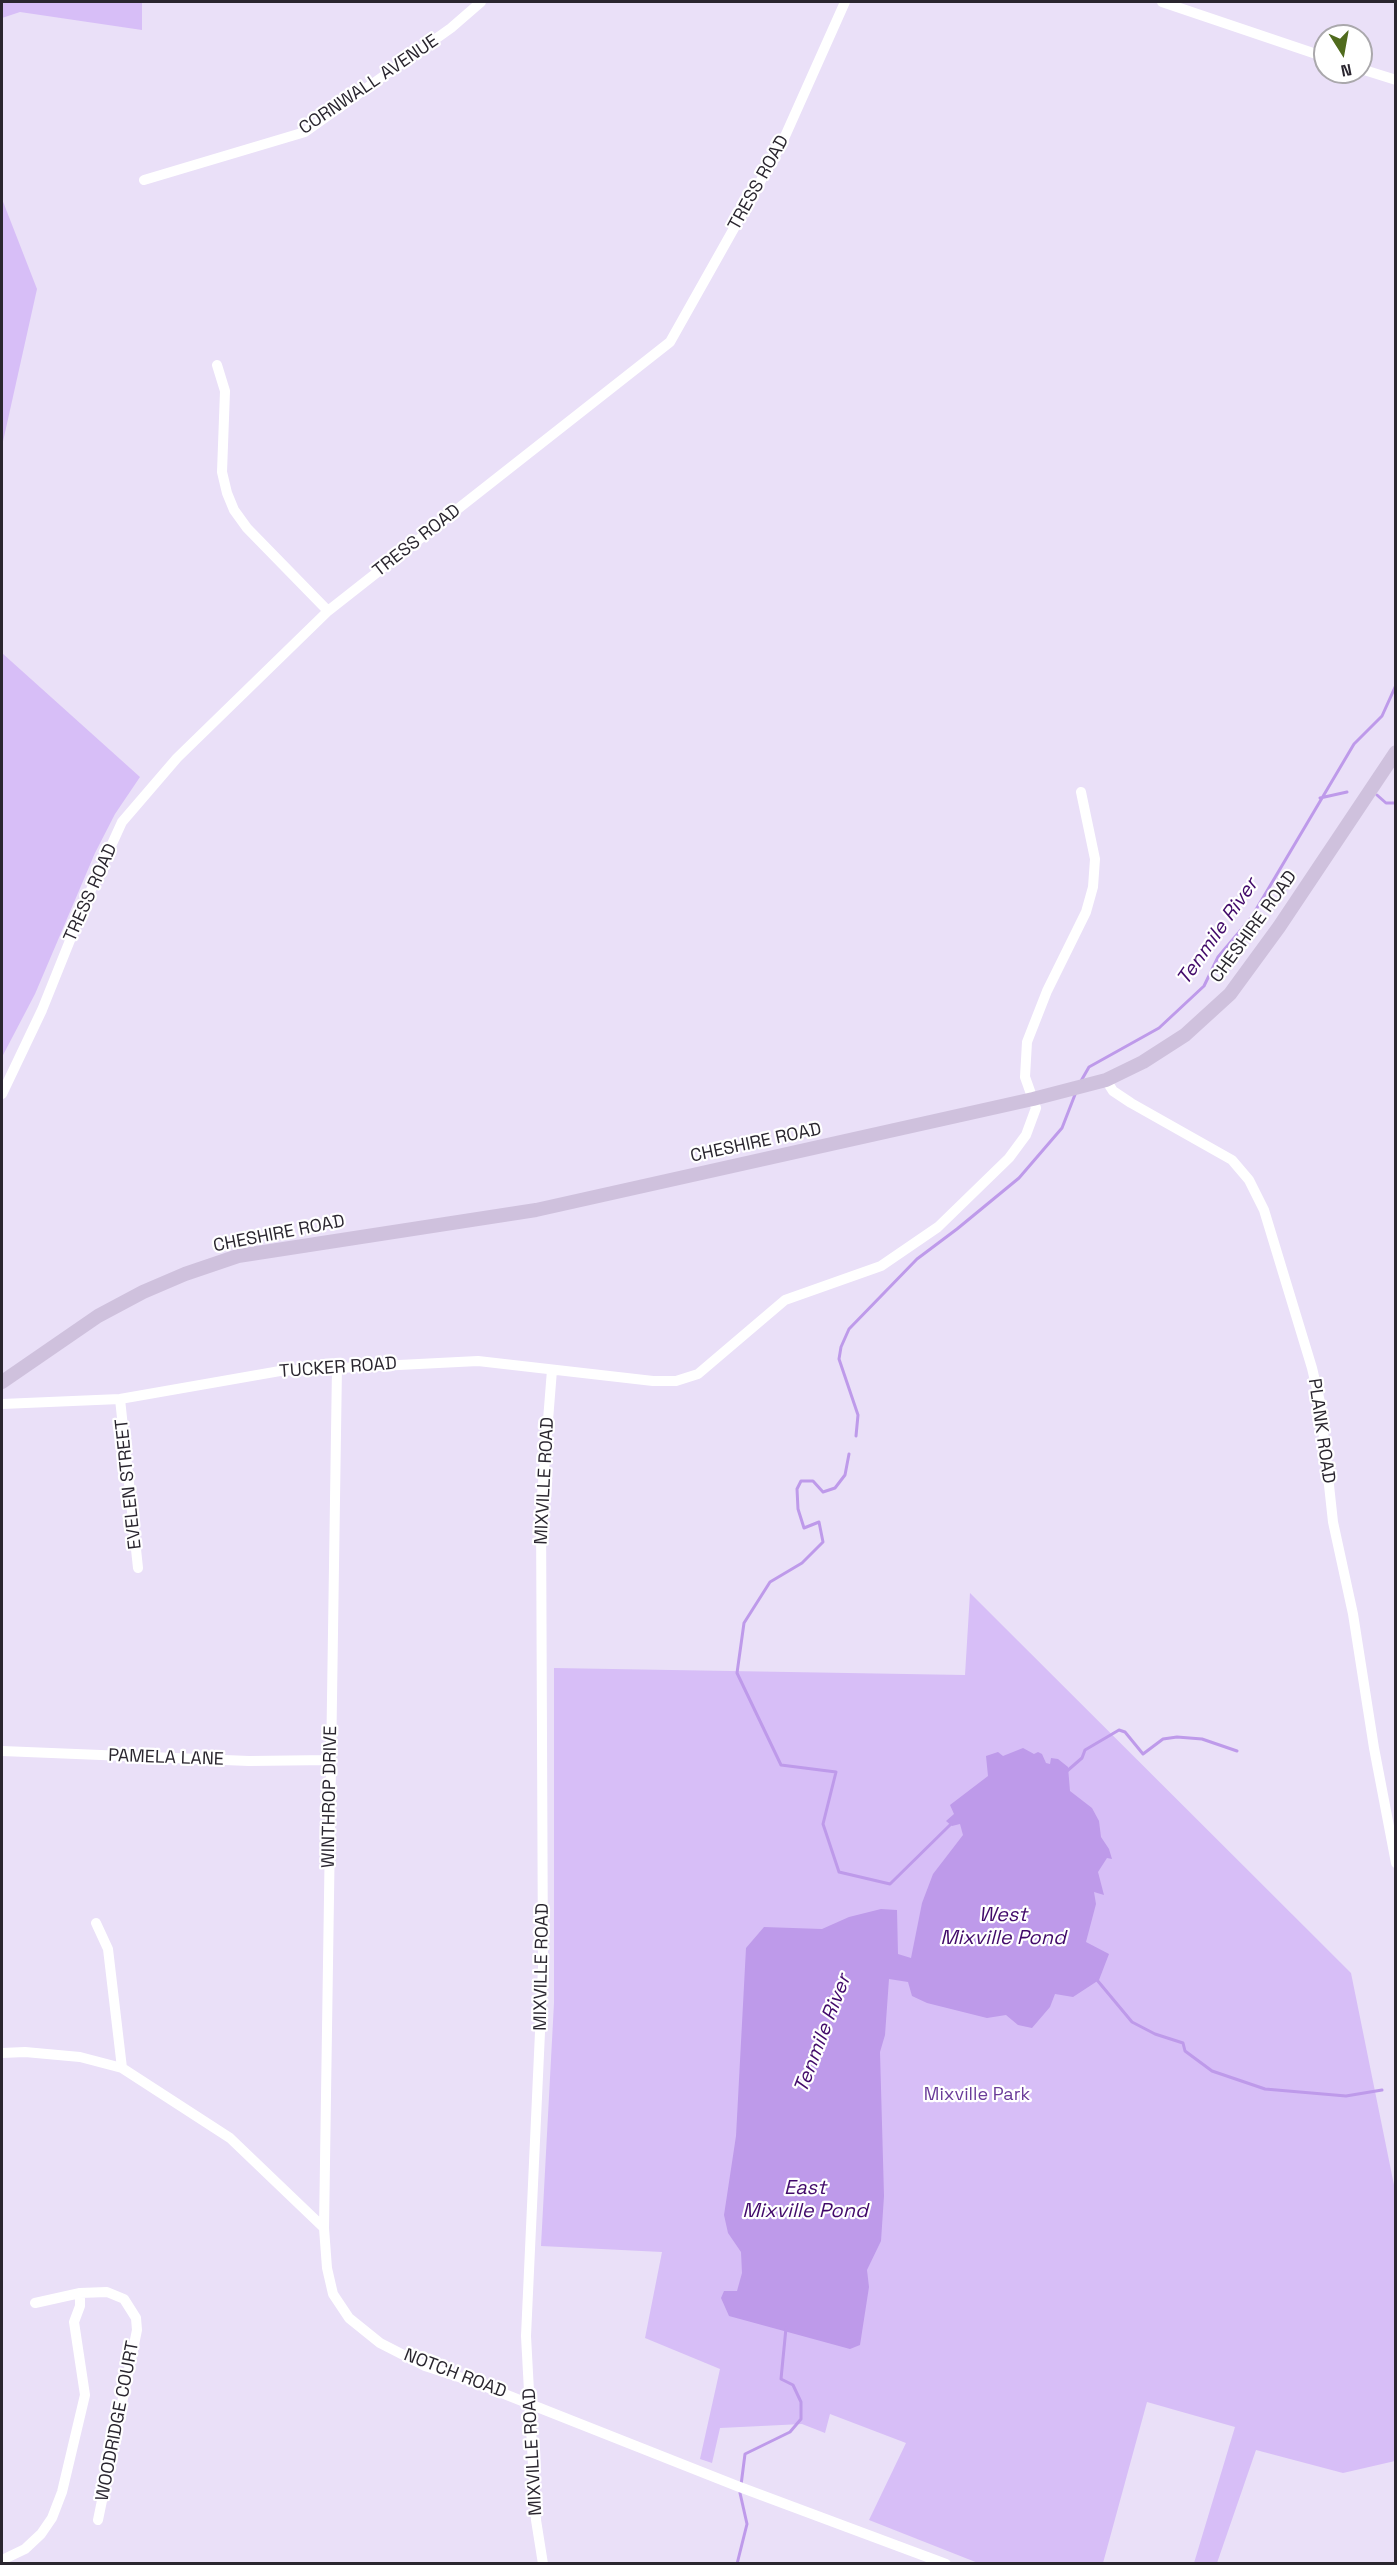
<!DOCTYPE html>
<html>
<head>
<meta charset="utf-8">
<style>
  body { margin:0 }
  #map { position:relative; width:1397px; height:2565px; overflow:hidden; background:#eae0f8; font-family:"Space Grotesk",sans-serif }
  canvas { display:block }
  .frame { position:absolute; inset:0; border:3px solid #2a262f; pointer-events:none }
  .north { position:absolute; left:1313px; top:24px; width:60px; height:60px; box-sizing:border-box; background:#fff; border:2px solid #aaa8ac; border-radius:50%; rotate:169deg; font-size:16px; font-weight:700; line-height:24px; text-align:center; color:#2a262f }
  .north::after { content:''; display:block; margin:auto; width:21px; height:27px; background:#506b1d; clip-path:polygon(50% 0,100% 100%,50% 72%,0 100%) }
</style>
</head>
<body>
<div id="map">
<canvas width="1397" height="2565"></canvas>
<div class="frame"></div>
<div class="north">N</div>
</div>
<script>
const context = document.querySelector('canvas').getContext('2d');
context.lineJoin = 'round';
function paint(path, color) { context.fillStyle = color; context.fill(path, 'evenodd'); }
const shape = rows => new Path2D(rows.map(r => 'M' + r).join(''));
function stroke(path, color, width, dash) { context.strokeStyle = color; context.lineWidth = width; context.lineCap = dash ? 'butt' : 'round'; context.setLineDash(dash || []); context.stroke(path); }
function write(font, color, halo, rows, align = 'center') {
  context.font = font + ' "Space Grotesk",sans-serif'; context.lineWidth = 4.5; context.setLineDash([]); context.textBaseline = 'middle'; context.strokeStyle = halo; context.fillStyle = color; for (const [text, x, y, turn = 0] of rows) {
    context.save(); context.translate(x, y); context.rotate((+turn || 0) * Math.PI / 180); context.textAlign = isNaN(turn) ? turn : align; if (halo) context.strokeText(text, 0, 0); context.fillText(text, 0, 0); context.restore();
  }
}
paint(shape([
  [2,2,142,2,142,30,20,12,2,18],
  [2,199,37,289,2,446],
  [2,653,140,777,115,814,95,853,35,994,2,1057],
  [970,1593,1351,1973,1395,2190,1395,2461,1343,2473,1256,2450,1217,2563,1194,2563,1235,2427,1147,2402,1103,2563,978,2563,869,2520,906,2443,830,2414,825,2433,802,2424,720,2428,712,2463,700,2459,720,2369,645,2338,662,2252,541,2246,554,2003,554,1668,965,1675]
]), '#d7bef7');
paint(shape([
  [1023,1748,1034,1754,1038,1752,1042,1754,1046,1763,1050,1764,1051,1758,1058,1759,1068,1767,1070,1791,1092,1808,1099,1821,1101,1837,1109,1849,1112,1859,1107,1858,1098,1872,1104,1895,1094,1892,1096,1904,1086,1942,1109,1954,1099,1980,1073,1997,1055,1994,1050,2007,1032,2028,1018,2025,1006,2015,987,2018,927,2003,912,1996,908,1982,889,1979,885,2035,880,2052,884,2196,881,2241,867,2270,869,2287,860,2345,850,2349,729,2316,721,2298,724,2291,737,2291,742,2273,741,2252,728,2233,724,2215,736,2136,746,1948,764,1927,822,1929,849,1917,881,1909,897,1910,898,1954,911,1958,922,1903,933,1874,963,1835,960,1824,952,1826,946,1821,954,1814,950,1805,988,1776,986,1756,998,1752,1003,1756]
]), '#be9aea');
stroke(shape([
  [1377,795,1386,803,1396,803],
  [1320,798,1347,792],
  [1081,1081,1089,1067,1159,1028,1204,986,1218,957,1251,918,1354,744,1382,716,1396,685],
  [856,1436,858,1415,839,1359,841,1347,849,1329,917,1259,957,1229,1019,1178,1062,1128,1076,1092],
  [849,1454,845,1475,835,1488,823,1492,813,1481,801,1481,797,1489,798,1509,804,1528,819,1522,823,1542,802,1563,770,1582,744,1623,737,1673,781,1765,836,1772,823,1824,839,1872,890,1884,951,1824],
  [1067,1771,1082,1758,1085,1750,1119,1730,1125,1732,1143,1754,1163,1739,1177,1737,1202,1739,1237,1751],
  [1097,1980,1132,2022,1155,2034,1183,2043,1185,2051,1212,2071,1265,2089,1346,2096,1382,2090],
  [737,2564,747,2524,740,2493,745,2454,790,2432,801,2419,801,2402,793,2385,781,2379,786,2328]
]), '#be9aea', 3);
stroke(shape([
  [1162,2,1325,57],
  [1361,69,1396,80],
  [144,180,305,132,451,28,481,2],
  [217,365,225,391,222,472,227,493,234,510,247,528,328,611],
  [1106,1080,1113,1091,1131,1103,1232,1160,1249,1180,1264,1210,1312,1368,1320,1402,1333,1522,1353,1614,1374,1748,1396,1863],
  [2,1094,42,1010,85,903,122,822,177,758,328,611,670,342,782,143,845,2],
  [120,1399,138,1568],
  [2,1404,120,1399,280,1371,478,1361,653,1381,676,1381,698,1374,785,1300,881,1266,938,1227,1009,1158,1026,1135,1036,1108,1025,1077,1027,1042,1047,991,1086,912,1093,887,1095,859,1081,792],
  [2,1751,249,1761,330,1760],
  [96,1923,108,1949,122,2068],
  [2,2053,25,2052,80,2057,122,2068,230,2138,324,2228,327,2268,333,2294,349,2318,380,2343,425,2366,474,2382,737,2486,946,2564],
  [324,2228,337,1367],
  [35,2303,80,2293,107,2292,124,2299,136,2318,137,2330,98,2520],
  [2,2560,25,2549,41,2534,52,2518,62,2492,85,2395,74,2322,80,2306,80,2293],
  [543,2564,536,2520,526,2336,543,1967,541,1508,552,1370]
]), '#fff', 10);
stroke(shape([
  [2,1382,98,1316,143,1292,185,1274,238,1256,536,1210,1033,1099,1106,1080,1143,1062,1185,1035,1230,994,1279,927,1396,752]
]), '#cfc1dd', 14);
write('18px', '#2a262f', '#fff', [
  ["CORNWALL AVENUE",369,85,-34],
  ["TRESS ROAD",759,183,-61],
  ["TRESS ROAD",417,541,-38],
  ["TRESS ROAD",91,893,-66],
  ["CHESHIRE ROAD",1254,927,-54],
  ["CHESHIRE ROAD",756,1143,-12],
  ["CHESHIRE ROAD",279,1234,-11],
  ["TUCKER ROAD",338,1368,-4],
  ["PLANK ROAD",1321,1431,82],
  ["MIXVILLE ROAD",545,1481,-87],
  ["EVELEN STREET",129,1484,-96],
  ["PAMELA LANE",166,1758,2],
  ["WINTHROP DRIVE",330,1797,-89],
  ["MIXVILLE ROAD",542,1967,-89],
  ["NOTCH ROAD",455,2374,21],
  ["WOODRIDGE COURT",118,2421,-79],
  ["MIXVILLE ROAD",533,2452,-93]
]);
write('18px', '#6b3c99', '#fff', [
  ["Mixville Park",977,2095]
]);
write('italic 20px', '#420a6a', '#fff', [
  ["Tenmile River",1218,932,-55],
  ["West",1003,1916],
  ["Mixville Pond",1003,1939],
  ["Tenmile River",823,2034,-69],
  ["East",805,2189],
  ["Mixville Pond",805,2212]
]);
</script>
</body>
</html>
